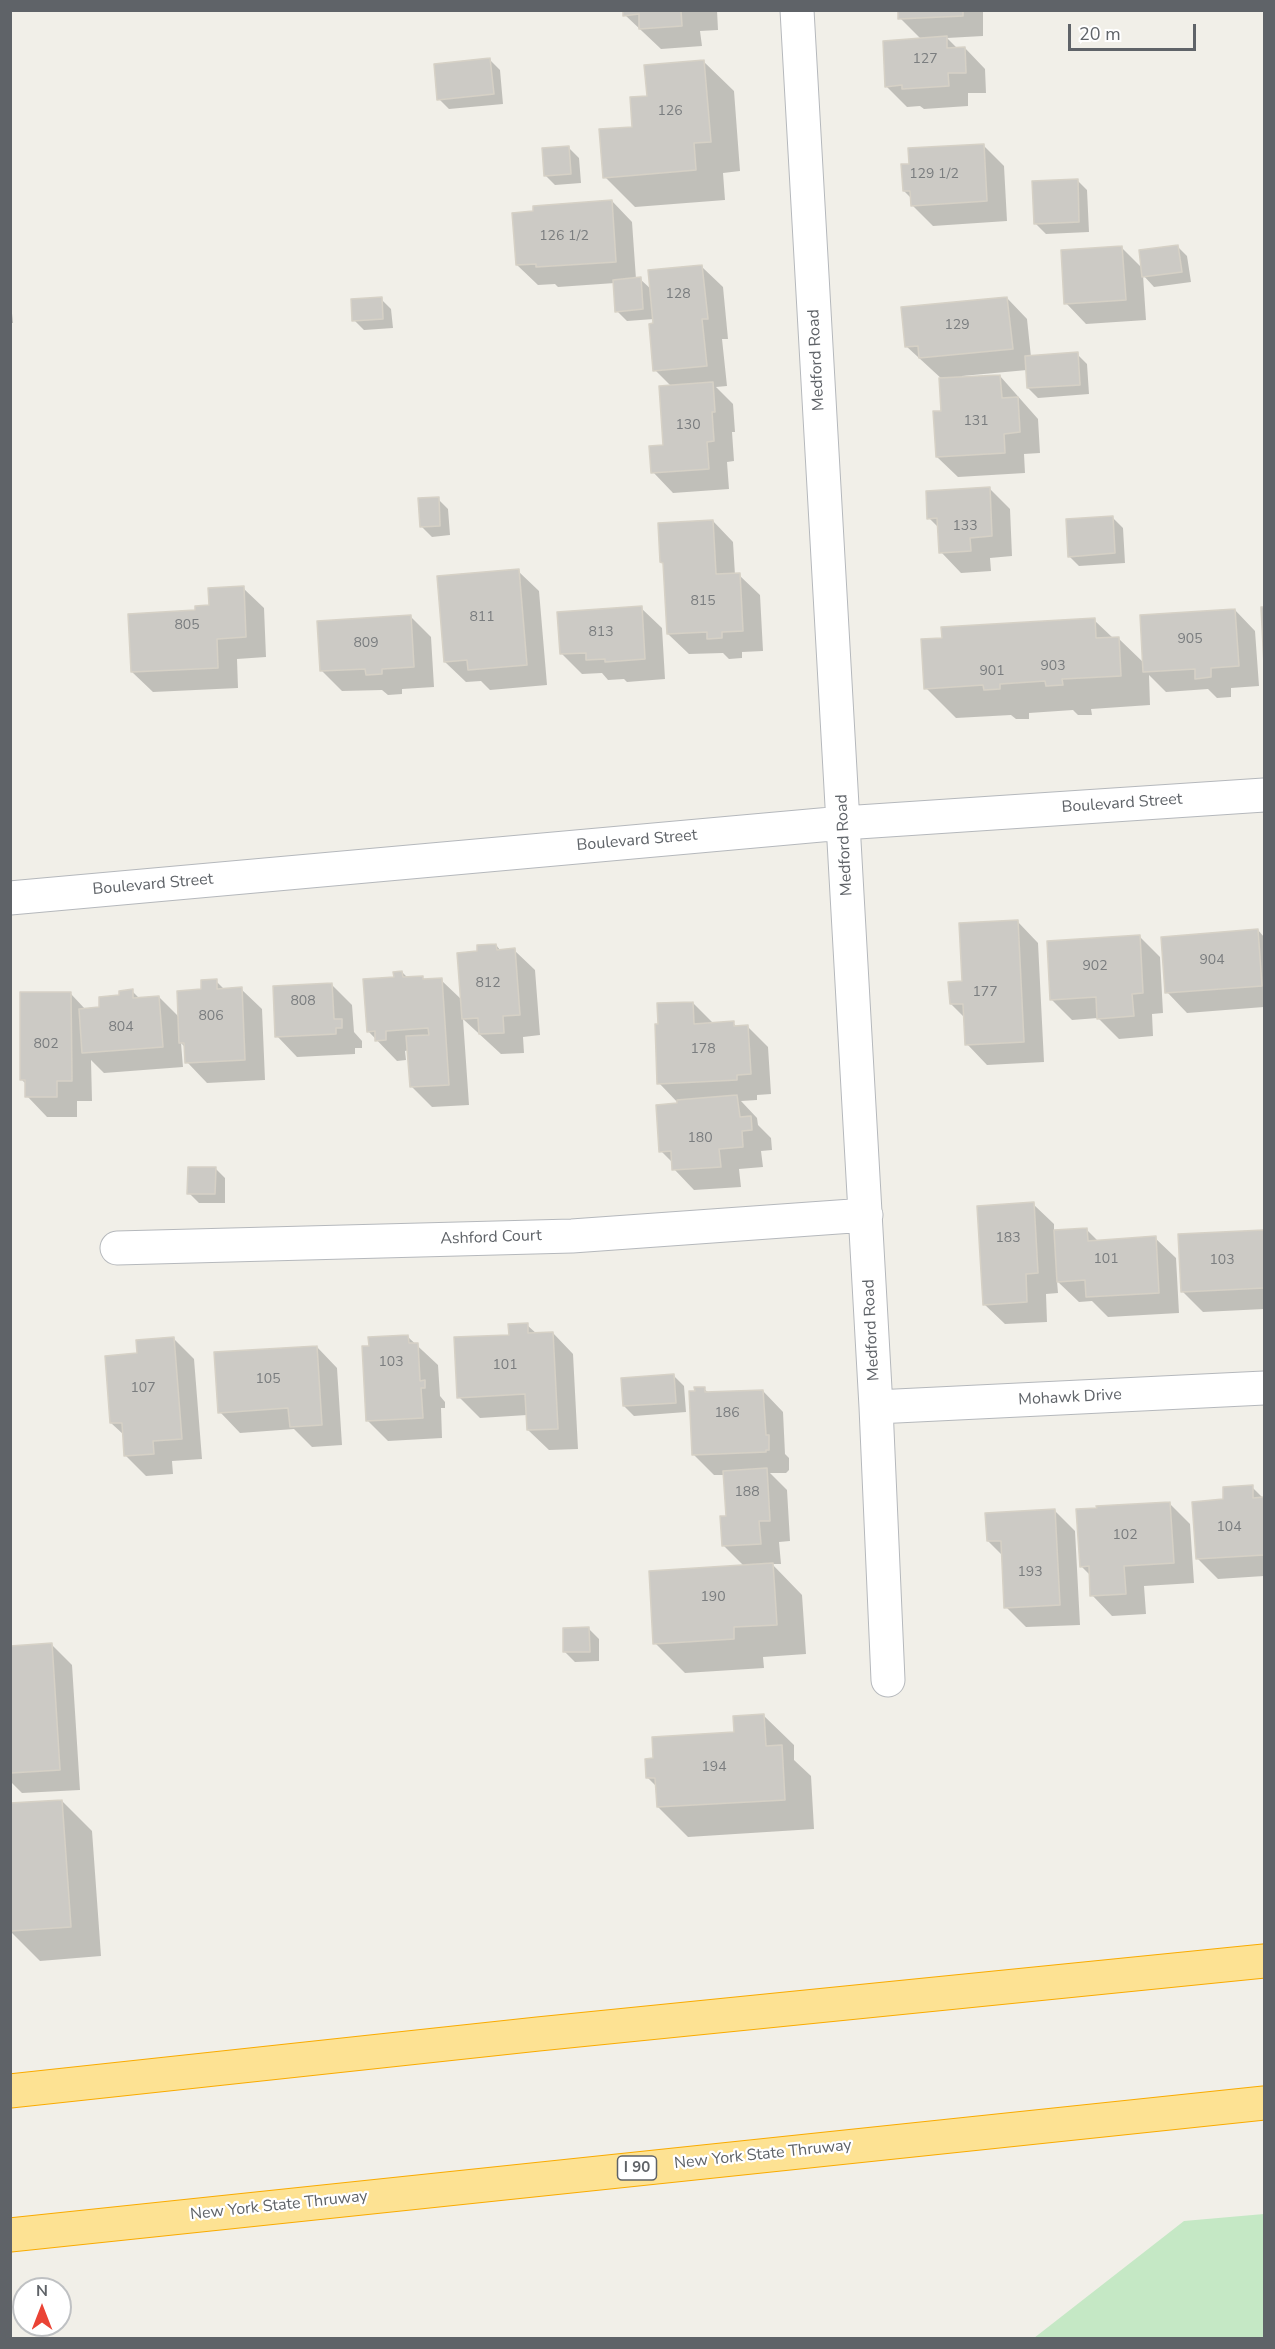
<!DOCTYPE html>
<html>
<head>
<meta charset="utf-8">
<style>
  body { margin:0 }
  #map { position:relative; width:1275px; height:2349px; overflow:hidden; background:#f1efe8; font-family:"Nunito Sans",sans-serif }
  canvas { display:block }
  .frame { position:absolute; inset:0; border:12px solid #5f6368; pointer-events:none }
  .north { position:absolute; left:12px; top:2277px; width:60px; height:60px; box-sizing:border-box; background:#fff; border:2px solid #bfc1c3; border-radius:50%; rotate:0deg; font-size:16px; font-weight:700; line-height:24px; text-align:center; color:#5f6368 }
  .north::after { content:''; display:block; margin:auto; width:21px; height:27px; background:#ea4335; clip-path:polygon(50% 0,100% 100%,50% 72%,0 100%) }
  .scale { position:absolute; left:1068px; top:24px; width:128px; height:27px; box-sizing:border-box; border:3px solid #5f6368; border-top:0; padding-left:8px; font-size:18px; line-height:21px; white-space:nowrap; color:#5f6368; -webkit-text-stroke:4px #fff; paint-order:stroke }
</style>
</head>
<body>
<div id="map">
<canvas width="1275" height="2349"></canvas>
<div class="frame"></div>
<div class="north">N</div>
<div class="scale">20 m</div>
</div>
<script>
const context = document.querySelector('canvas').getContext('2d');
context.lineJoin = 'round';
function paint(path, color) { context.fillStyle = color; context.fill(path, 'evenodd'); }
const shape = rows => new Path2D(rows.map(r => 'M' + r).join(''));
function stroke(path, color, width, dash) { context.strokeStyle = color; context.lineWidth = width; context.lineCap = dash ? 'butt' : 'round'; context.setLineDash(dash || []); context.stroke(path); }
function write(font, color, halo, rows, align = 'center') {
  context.font = font + ' "Nunito Sans",sans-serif'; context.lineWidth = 4.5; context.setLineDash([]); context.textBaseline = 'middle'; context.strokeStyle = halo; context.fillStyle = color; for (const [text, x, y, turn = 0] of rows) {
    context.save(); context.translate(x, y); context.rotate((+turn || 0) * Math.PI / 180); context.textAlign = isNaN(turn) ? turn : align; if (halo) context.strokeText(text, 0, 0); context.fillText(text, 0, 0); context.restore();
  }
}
paint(shape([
  [1264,2214,1264,2338,1034,2338,1184,2221]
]), '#c5e8c5');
paint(shape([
  [624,10,717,10,718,30,700,31,702,46,661,49,625,15],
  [900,10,983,10,983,36,947,38,958,49,965,48,985,69,986,93,968,93,968,106,924,109,920,106,907,107,886,86,921,39,900,18],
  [490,60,500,70,503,104,449,109,439,99],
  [703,61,734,91,740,171,723,173,725,200,635,207,605,177,634,128,648,97],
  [983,145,1004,166,1007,221,933,226,912,205,912,199,904,191],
  [568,147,579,158,581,183,555,185,545,175],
  [1077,180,1087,190,1089,232,1046,234,1035,223],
  [612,201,632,222,636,279,640,279,652,290,702,267,723,287,728,339,722,339,727,386,716,387,733,404,735,432,732,432,734,461,727,462,729,489,673,493,653,472,665,446,672,387,655,370,654,319,627,321,617,311,615,283,558,287,555,284,538,285,517,265],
  [1177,246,1187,256,1191,282,1154,287,1143,275,1146,320,1086,324,1066,303,1122,248,1143,269],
  [10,294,13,323,10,323],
  [1007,298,1027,319,1031,357,1077,354,1087,364,1089,394,1038,398,1028,388,1027,370,962,376,962,379,1000,376,1038,419,1040,453,1024,454,1025,473,958,477,937,457,943,380,906,346],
  [381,299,391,309,393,328,364,330,354,320],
  [989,488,1010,509,1012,556,990,558,991,571,961,573,941,552,939,528,929,518],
  [438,499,448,509,450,535,432,537,421,526],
  [1113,518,1123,528,1125,563,1079,566,1069,556],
  [713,521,733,542,735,575,739,575,760,595,763,651,742,652,742,658,729,659,723,653,689,654,668,634,664,565,661,561],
  [518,571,539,591,547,685,490,690,481,681,466,682,445,662],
  [243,588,264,608,266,657,237,659,238,688,153,692,132,672,197,612,211,607],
  [641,608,662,628,665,679,627,682,624,679,608,680,602,673,582,674,562,654],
  [1235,610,1255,631,1259,686,1231,688,1231,697,1217,698,1208,689,1166,692,1149,675,1150,705,1091,709,1092,715,1078,715,1073,710,1029,713,1029,719,1016,719,1011,715,956,718,926,688,1094,620,1113,638,1118,638,1145,664],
  [411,617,431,637,434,687,402,689,402,694,388,695,382,690,342,691,322,671],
  [1018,922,1038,943,1044,1062,987,1065,967,1044,965,1018,951,1004,964,982],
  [1258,930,1264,937,1264,1007,1187,1013,1167,992],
  [1140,937,1160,957,1163,1013,1152,1014,1153,1036,1119,1039,1098,1018,1072,1020,1051,999],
  [496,945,501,951,514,950,535,970,540,1035,523,1037,524,1053,501,1054,463,1019,469,1105,432,1107,411,1086,409,1050,405,1051,406,1060,397,1061,368,1031,396,979,402,972,408,978,422,977,425,981,441,980,462,1000,479,952],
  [216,981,225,990,241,989,262,1009,265,1080,207,1083,187,1062,186,1048,181,1043,183,1067,104,1073,91,1060,92,1101,77,1101,77,1117,47,1117,27,1096,27,1085,21,1079,71,994,86,1010,101,1009,132,991,140,999,159,997,180,1018,203,991],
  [332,985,352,1005,354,1032,362,1041,362,1048,355,1048,355,1054,297,1057,277,1036],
  [693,1003,714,1024,733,1023,737,1027,748,1027,768,1047,771,1094,757,1095,757,1100,741,1101,757,1118,758,1125,771,1138,772,1150,761,1151,763,1167,739,1169,741,1187,694,1190,674,1169,673,1163,661,1151,680,1105,659,1083,659,1025],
  [215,1168,225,1178,225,1203,199,1203,189,1193],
  [1033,1204,1054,1224,1054,1231,1087,1230,1098,1241,1155,1238,1176,1258,1179,1313,1108,1317,1092,1301,1079,1302,1057,1281,1058,1293,1046,1294,1047,1322,1005,1324,984,1304],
  [1264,1231,1264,1309,1203,1312,1182,1291,1179,1236],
  [527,1325,537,1334,553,1333,573,1354,578,1449,549,1450,528,1430,527,1415,480,1418,459,1397,510,1337],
  [408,1337,438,1365,440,1396,445,1402,445,1408,441,1408,442,1438,388,1441,368,1421],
  [174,1339,194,1359,202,1459,172,1461,173,1474,146,1476,125,1455,124,1435,111,1423,139,1354],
  [317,1347,337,1368,342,1445,312,1447,294,1429,240,1433,220,1412],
  [674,1376,684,1386,686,1412,634,1416,624,1406],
  [704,1389,709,1393,763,1391,783,1412,785,1454,789,1458,789,1470,786,1473,770,1473,787,1490,790,1541,779,1542,781,1564,772,1564,802,1595,806,1654,763,1657,764,1668,685,1673,655,1643,745,1567,724,1546,728,1517,725,1475,714,1475,694,1455],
  [1252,1487,1264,1499,1264,1576,1218,1579,1197,1558,1225,1501],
  [1169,1503,1190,1524,1194,1583,1144,1586,1146,1614,1112,1616,1092,1595,1091,1576,1081,1566],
  [1054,1510,1075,1531,1080,1625,1026,1627,1006,1607,1003,1556,988,1541],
  [589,1629,599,1639,599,1661,575,1662,565,1652],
  [52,1645,72,1665,80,1790,22,1793,10,1781,10,1648],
  [763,1715,794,1745,794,1760,811,1776,814,1829,688,1837,658,1807,657,1787,648,1778,655,1760,735,1733],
  [62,1801,92,1831,101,1956,40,1961,10,1931,10,1804]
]), '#0003');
const building = shape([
  [623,10,685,10,681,11,682,26,639,29,639,14,623,16,623,10],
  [898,10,963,10,963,16,898,19,898,10],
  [947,36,947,48,965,47,966,73,948,73,949,86,902,89,902,85,885,87,883,41,947,36],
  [490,58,494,94,437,100,434,64,490,58],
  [704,60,711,142,694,143,696,170,603,178,599,129,632,127,630,97,647,96,644,65,704,60],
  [984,144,987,201,911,206,910,191,903,191,901,164,909,164,908,148,984,144],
  [569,146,571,174,544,176,542,148,569,146],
  [1078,179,1079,222,1034,224,1032,181,1078,179],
  [612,200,616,262,536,267,536,264,516,265,512,213,533,211,533,206,612,200],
  [1178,245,1182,272,1142,277,1139,250,1178,245],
  [1122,246,1126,300,1064,304,1061,250,1122,246],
  [702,265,708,319,702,319,707,366,653,371,649,324,653,323,648,270,702,265],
  [641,277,643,309,615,312,613,280,641,277],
  [382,297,383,319,352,321,351,299,382,297],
  [1007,297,1013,349,919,358,918,346,905,347,901,307,1007,297],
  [1078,352,1080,385,1027,388,1025,356,1078,352],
  [1000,375,1002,398,1018,397,1020,432,1004,434,1005,453,936,457,933,411,941,411,939,378,1000,375],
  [713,382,715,412,712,412,714,441,707,442,709,469,651,473,649,446,663,445,659,386,713,382],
  [990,487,992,536,970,538,971,551,939,553,937,518,927,519,926,491,990,487],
  [439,497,440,526,420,527,418,498,439,497],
  [1113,516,1115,553,1068,557,1066,519,1113,516],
  [713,520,716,574,740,573,743,631,722,632,722,638,707,639,707,632,667,634,663,563,660,562,658,523,713,520],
  [519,569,527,665,468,670,467,660,444,662,437,576,519,569],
  [244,586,246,637,217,639,218,668,131,672,128,614,195,610,195,606,209,605,208,588,244,586],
  [642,606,645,659,605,662,605,659,586,660,586,653,560,654,557,612,642,606],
  [1261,607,1264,607,1264,666,1261,607],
  [1235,609,1239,666,1211,668,1211,677,1195,679,1195,669,1143,672,1140,615,1235,609],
  [411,615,414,667,382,669,382,674,366,675,365,669,320,671,317,621,411,615],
  [1095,618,1096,638,1119,637,1121,676,1062,679,1063,685,1046,686,1045,681,1000,684,1000,689,984,690,983,685,924,689,921,639,942,638,941,627,1095,618],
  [1018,920,1024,1042,965,1045,963,1004,950,1004,948,982,962,981,959,923,1018,920],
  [1258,929,1262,986,1165,993,1161,937,1258,929],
  [1140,935,1143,993,1132,994,1134,1016,1097,1019,1096,997,1050,1000,1047,941,1140,935],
  [496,944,497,950,515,948,520,1015,503,1016,504,1033,479,1034,478,1018,462,1019,457,953,477,951,477,945,496,944],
  [402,971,403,977,423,976,423,979,442,978,449,1085,410,1087,406,1036,429,1035,428,1028,386,1031,386,1040,375,1041,375,1031,367,1032,363,979,394,977,393,972,402,971],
  [217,979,217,989,242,987,245,1060,185,1063,184,1043,179,1043,177,991,201,989,201,980,217,979],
  [332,983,334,1019,342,1019,342,1028,336,1028,336,1034,275,1037,273,986,332,983],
  [133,989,133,998,159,996,163,1047,82,1053,79,1009,99,1007,99,997,119,995,119,991,133,989],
  [20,992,71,992,72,1081,57,1081,57,1097,25,1097,25,1080,20,1080,20,992],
  [693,1002,694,1024,734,1021,734,1026,748,1025,751,1074,737,1075,737,1080,657,1084,655,1024,658,1024,657,1003,693,1002],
  [737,1095,740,1117,751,1116,752,1130,742,1131,743,1147,719,1149,721,1167,672,1170,671,1151,659,1152,656,1105,677,1103,677,1100,737,1095],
  [188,1167,216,1167,215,1194,187,1194,188,1167],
  [1034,1202,1038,1273,1026,1274,1027,1302,983,1305,977,1206,1034,1202],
  [1087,1228,1088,1241,1156,1236,1159,1293,1086,1297,1085,1280,1057,1282,1054,1230,1087,1228],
  [1264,1230,1264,1288,1181,1292,1178,1234,1264,1230],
  [528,1323,528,1333,553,1332,558,1429,527,1430,525,1394,457,1398,454,1337,509,1335,508,1324,528,1323],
  [408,1335,409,1343,418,1343,420,1381,425,1380,425,1388,421,1388,423,1418,366,1421,362,1346,369,1346,368,1337,408,1335],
  [174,1337,182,1439,153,1441,154,1454,124,1456,122,1423,110,1423,105,1356,137,1353,136,1340,174,1337],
  [317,1346,322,1425,290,1427,288,1408,218,1413,214,1352,317,1346],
  [674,1374,676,1403,623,1406,621,1378,674,1374],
  [694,1387,705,1387,705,1392,763,1390,766,1435,769,1435,769,1450,766,1450,766,1452,692,1455,689,1391,695,1391,694,1387],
  [767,1468,770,1521,759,1521,761,1544,722,1546,720,1516,726,1516,723,1471,767,1468],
  [1253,1485,1253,1498,1264,1497,1264,1555,1196,1559,1192,1502,1223,1499,1223,1487,1253,1485],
  [1170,1502,1174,1563,1124,1566,1126,1594,1090,1596,1089,1566,1080,1567,1076,1509,1097,1508,1096,1506,1170,1502],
  [1055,1509,1060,1605,1004,1608,1001,1541,987,1541,985,1513,1055,1509],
  [773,1563,777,1625,734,1627,734,1639,653,1644,649,1571,773,1563],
  [589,1627,590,1652,563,1652,563,1628,589,1627],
  [52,1643,60,1770,10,1773,10,1646,52,1643],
  [764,1714,766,1746,782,1745,785,1800,657,1807,655,1778,646,1778,645,1759,653,1758,652,1737,734,1732,733,1716,764,1714],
  [62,1800,71,1927,10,1931,10,1803,62,1800]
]);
paint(building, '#cccac5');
stroke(building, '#d6d1c6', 1.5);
const minor = shape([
  [797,10,876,1407,888,1680],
  [10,898,843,823,1264,795],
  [117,1248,572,1236,866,1215],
  [876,1407,1264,1388]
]);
const motorway = shape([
  [10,2091,538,2034,1264,1961],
  [10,2235,1264,2103]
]);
stroke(minor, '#b5b8bc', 35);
stroke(motorway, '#f9ab00', 35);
stroke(minor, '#fff', 33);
stroke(motorway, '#fde293', 33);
write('14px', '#7a7d7f', null, [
  ["127",925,60],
  ["126",670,112],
  ["129 1/2",934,175],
  ["126 1/2",564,237],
  ["128",678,295],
  ["129",957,326],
  ["131",976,422],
  ["130",688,426],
  ["133",965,527],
  ["815",703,602],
  ["811",482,618],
  ["805",187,626],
  ["813",601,633],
  ["905",1190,640],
  ["809",366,644],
  ["903",1053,667],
  ["901",992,672],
  ["904",1212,961],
  ["902",1095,967],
  ["812",488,984],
  ["177",985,993],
  ["808",303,1002],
  ["806",211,1017],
  ["804",121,1028],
  ["802",46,1045],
  ["178",703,1050],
  ["180",700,1139],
  ["183",1008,1239],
  ["101",1106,1260],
  ["103",1222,1261],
  ["103",391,1363],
  ["101",505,1366],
  ["105",268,1380],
  ["107",143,1389],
  ["186",727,1414],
  ["188",747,1493],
  ["104",1229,1528],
  ["102",1125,1536],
  ["193",1030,1573],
  ["190",713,1598],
  ["194",714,1768]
]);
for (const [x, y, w] of [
  [637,2168,39]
]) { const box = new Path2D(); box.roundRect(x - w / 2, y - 12, w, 24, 4.5); context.fillStyle = '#fff'; context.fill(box); stroke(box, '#5f6368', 1.5); }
write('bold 15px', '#5f6368', null, [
  ["I 90",637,2168]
]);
write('16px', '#5f6368', '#fff', [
  ["Medford Road",817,360,-93],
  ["Boulevard Street",1122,804,-4],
  ["Boulevard Street",637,841,-5],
  ["Medford Road",845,845,-93],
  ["Boulevard Street",153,885,-5],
  ["Ashford Court",491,1238,-2],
  ["Medford Road",872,1330,-93],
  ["Mohawk Drive",1070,1398,-3],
  ["New York State Thruway",763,2155,-6],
  ["New York State Thruway",279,2206,-6]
]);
</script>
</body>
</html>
